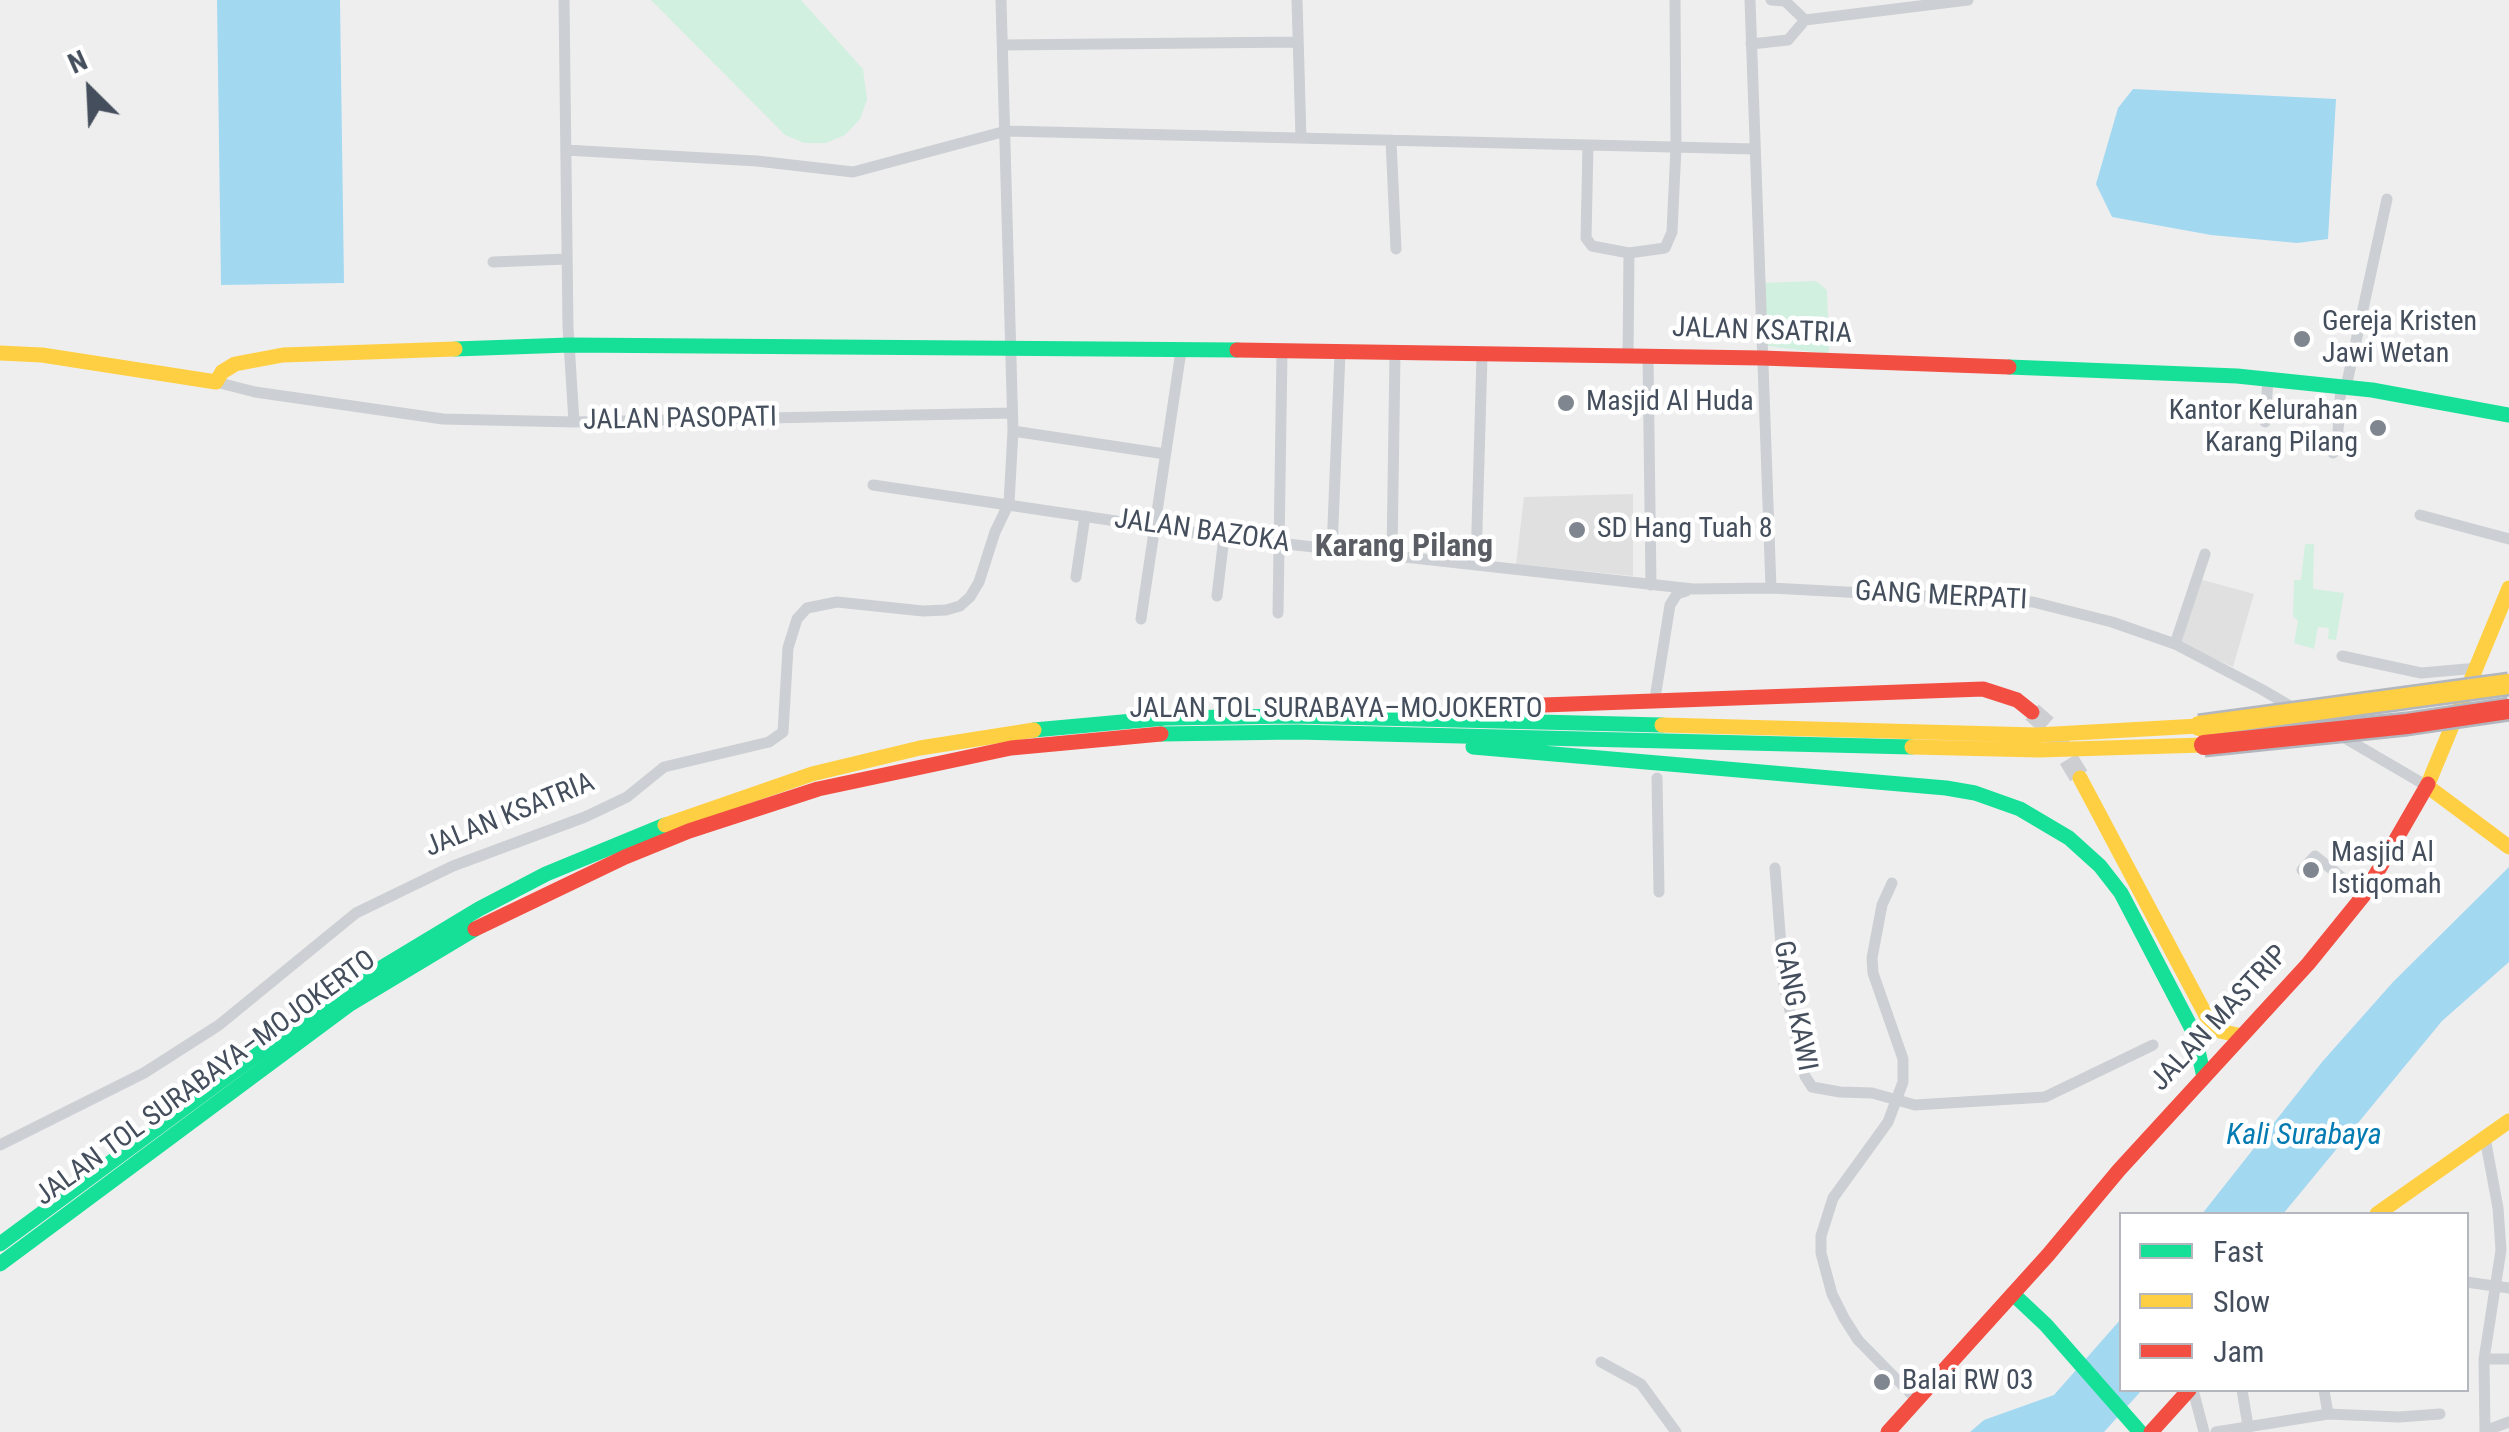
<!DOCTYPE html>
<html>
<head>
<meta charset="utf-8">
<style>
  body { margin:0 }
  #map { position:relative; width:2509px; height:1432px; overflow:hidden; background:#efeeee; font-family:"Roboto Condensed",sans-serif }
  canvas { display:block }
  .legend { position:absolute; left:2119px; top:1212px; width:350px; height:180px; box-sizing:border-box; background:#fff; border:2px solid #b4b8be; margin:0; padding:12px 18px; list-style:none; font-size:30px; color:#444e5c }
  .legend li { display:flex; align-items:center; gap:20px; height:50px }
  .legend b { width:50px; border:2px solid #b4b8be }
  .north { position:absolute; left:40px; top:40px; width:100px; height:100px; -webkit-text-stroke:8px #fff; paint-order:stroke; rotate:336deg; font-size:28px; font-weight:700; line-height:40px; text-align:center; color:#444e5c }
  .north::after { content:''; display:block; margin:auto; width:35px; height:45px; background:#444e5c; clip-path:polygon(50% 0,100% 100%,50% 72%,0 100%) }
</style>
</head>
<body>
<div id="map">
<canvas width="2509" height="1432"></canvas>
<ul class="legend">
<li><b style="height:12px;background:#16e098"></b>Fast</li>
<li><b style="height:12px;background:#ffcf43"></b>Slow</li>
<li><b style="height:12px;background:#f24e42"></b>Jam</li>
</ul>
<div class="north">N</div>
</div>
<script>
const context = document.querySelector('canvas').getContext('2d');
context.lineJoin = 'round';
function paint(path, color) { context.fillStyle = color; context.fill(path, 'evenodd'); }
const shape = rows => new Path2D(rows.map(r => 'M' + r).join(''));
function stroke(path, color, width, dash) { context.strokeStyle = color; context.lineWidth = width; context.lineCap = dash ? 'butt' : 'round'; context.setLineDash(dash || []); context.stroke(path); }
function write(font, color, halo, rows, align = 'center') {
  context.font = font + ' "Roboto Condensed",sans-serif'; context.lineWidth = 9; context.setLineDash([]); context.textBaseline = 'middle'; context.strokeStyle = halo; context.fillStyle = color; for (const [text, x, y, turn = 0] of rows) {
    context.save(); context.translate(x, y); context.rotate((+turn || 0) * Math.PI / 180); context.textAlign = isNaN(turn) ? turn : align; if (halo) context.strokeText(text, 0, 0); context.fillText(text, 0, 0); context.restore();
  }
}
paint(shape([
  [1633,494,1633,576,1516,564,1524,497],
  [2192,577,2254,594,2233,667,2171,639]
]), '#e0e0e0');
paint(shape([
  [651,0,801,0,863,69,867,100,860,119,845,135,826,143,804,143,785,135],
  [1816,281,1827,290,1829,354,1768,346,1762,283],
  [2305,544,2314,544,2313,589,2344,593,2336,640,2328,639,2329,628,2318,627,2314,649,2294,643,2298,621,2293,616,2294,580,2301,580]
]), '#d1f0e0');
paint(shape([
  [217,0,340,0,344,283,221,285],
  [2133,89,2336,99,2328,239,2297,243,2211,235,2112,217,2096,184,2118,108],
  [2509,867,2509,962,2442,1021,2283,1214,2202,1214,2322,1062,2393,982],
  [2121,1319,2122,1390,2142,1390,2104,1432,1970,1432,1984,1420,2054,1395]
]), '#a3d8f1');
stroke(shape([
  [2032,712,2049,727,2080,778]
]), '#cdced1', 20, [20, 10]);
stroke(shape([
  [564,0,568,327,574,422],
  [1297,0,1301,138],
  [1750,0,1771,588],
  [1771,0,1785,1,1805,20],
  [1751,44,1788,40,1805,20,1968,0],
  [1003,45,1298,42],
  [1391,140,1396,249],
  [1588,145,1586,238,1592,246,1629,253,1665,248,1672,232,1676,147,1675,0],
  [566,150,757,161,853,172,1006,131,1755,149],
  [493,262,567,259],
  [1648,356,1651,585],
  [1628,357,1629,253],
  [216,382,255,392,443,419,574,422,1012,413],
  [2346,387,2387,199],
  [2265,422,2268,379],
  [1013,431,1165,454],
  [2333,453,2337,446,2341,386],
  [873,485,1224,537,1693,589,1771,588,2033,602,2112,622,2175,644,2261,689,2427,786],
  [2420,515,2509,539],
  [1332,550,1340,353],
  [1392,556,1395,353],
  [1476,563,1482,356],
  [1076,577,1085,516],
  [1217,596,1224,537],
  [1278,613,1282,353],
  [1141,619,1181,351],
  [2175,644,2205,554],
  [2342,656,2421,673,2478,668],
  [1656,692,1670,605,1677,594,1686,591],
  [1657,778,1659,892],
  [1775,868,1784,985,1805,1076,1812,1087,1840,1092,1872,1093,1915,1105,2045,1097,2153,1045],
  [2302,870,2315,856,2364,895],
  [1892,883,1882,905,1872,958,1873,973,1903,1059,1903,1082,1888,1122,1833,1198,1821,1236,1821,1253,1832,1294,1844,1318,1858,1340,1917,1400],
  [0,1145,144,1073,219,1025,356,913,453,866,585,817,627,797,664,767,769,742,783,732,788,648,797,619,807,608,837,602,923,611,946,610,960,606,970,597,979,582,995,532,1009,503,1013,431,1001,0],
  [2466,1282,2509,1288],
  [2484,1359,2509,1359],
  [1601,1362,1641,1384,1676,1432],
  [2193,1390,2204,1432],
  [2242,1390,2248,1426],
  [2324,1390,2328,1414],
  [2485,1431,2509,1422],
  [2216,1432,2328,1414,2399,1417,2440,1414],
  [2485,1432,2484,1359,2501,1250,2498,1208,2485,1138]
]), '#cccfd3', 11);
stroke(shape([
  [455,349,569,345,1237,350],
  [2009,367,2237,376,2372,390,2509,415],
  [1034,730,1166,718,1294,716,1662,725],
  [1161,734,1296,732,1912,747],
  [1473,747,1946,788,1975,793,2020,809,2069,838,2100,866,2121,893,2194,1033,2204,1077],
  [0,1244,343,991,479,909,546,874,665,825],
  [0,1264,350,1004,475,929],
  [2013,1294,2046,1325,2140,1432]
]), '#16e098', 15);
stroke(shape([
  [0,353,42,355,216,382,222,372,235,364,283,355,455,349],
  [1662,725,2037,735,2199,726],
  [1912,747,2039,750,2204,745],
  [2080,778,2209,1021,2220,1031,2242,1036],
  [2428,784,2509,588],
  [2427,786,2509,847],
  [665,825,812,774,920,748,1034,730],
  [2377,1214,2509,1121]
]), '#ffcf43', 15);
stroke(shape([
  [1237,350,1762,358,2009,367],
  [1461,708,1983,689,2017,700,2032,712],
  [475,929,625,857,689,831,818,789,1011,748,1161,734],
  [1888,1432,2048,1255,2119,1170,2308,964,2364,895,2428,784],
  [2151,1432,2189,1390]
]), '#f24e42', 15);
const slowBridge = shape([
  [2199,726,2509,684]
]);
const jamBridge = shape([
  [2204,745,2407,724,2509,709]
]);
stroke(slowBridge, '#b2b6be', 25, []);
stroke(jamBridge, '#b2b6be', 25, []);
stroke(slowBridge, '#ffcf43', 20);
stroke(jamBridge, '#f24e42', 20);
for (const [x, y, r, color] of [
  [2302,339,10,"#80868f"],
  [1566,403,10,"#80868f"],
  [2378,428,10,"#80868f"],
  [1577,530,10,"#80868f"],
  [2311,870,10,"#80868f"],
  [1882,1382,10,"#80868f"]
]) { const dot = new Path2D(); dot.arc(x, y, r, 0, 2 * Math.PI); context.fillStyle = color; context.fill(dot); stroke(dot, '#fff', 4); }
write('28px', '#444e5c', '#fff', [
  ["Gereja Kristen",2322,323],
  ["Jawi Wetan",2322,355],
  ["Masjid Al Huda",1586,403],
  ["Kantor Kelurahan",2358,412,"right"],
  ["Karang Pilang",2358,444,"right"],
  ["SD Hang Tuah 8",1597,530],
  ["Masjid Al",2331,854],
  ["Istiqomah",2331,886],
  ["Balai RW 03",1902,1382]
], 'left');
write('28px', '#444e5c', '#fff', [
  ["JALAN KSATRIA",1762,332,2],
  ["JALAN PASOPATI",680,420,-1],
  ["JALAN BAZOKA",1202,532,8],
  ["GANG MERPATI",1941,597,3],
  ["JALAN TOL SURABAYA–MOJOKERTO",1336,710],
  ["JALAN KSATRIA",510,816,-22],
  ["GANG KAWI",1794,1006,79],
  ["JALAN MASTRIP",2220,1019,-47],
  ["JALAN TOL SURABAYA–MOJOKERTO",206,1079,-36]
]);
write('italic 30px', '#027ab2', '#fff', [
  ["Kali Surabaya",2304,1136]
]);
write('bold 32px', '#5a5d63', '#fff', [
  ["Karang Pilang",1404,548]
]);
</script>
</body>
</html>
